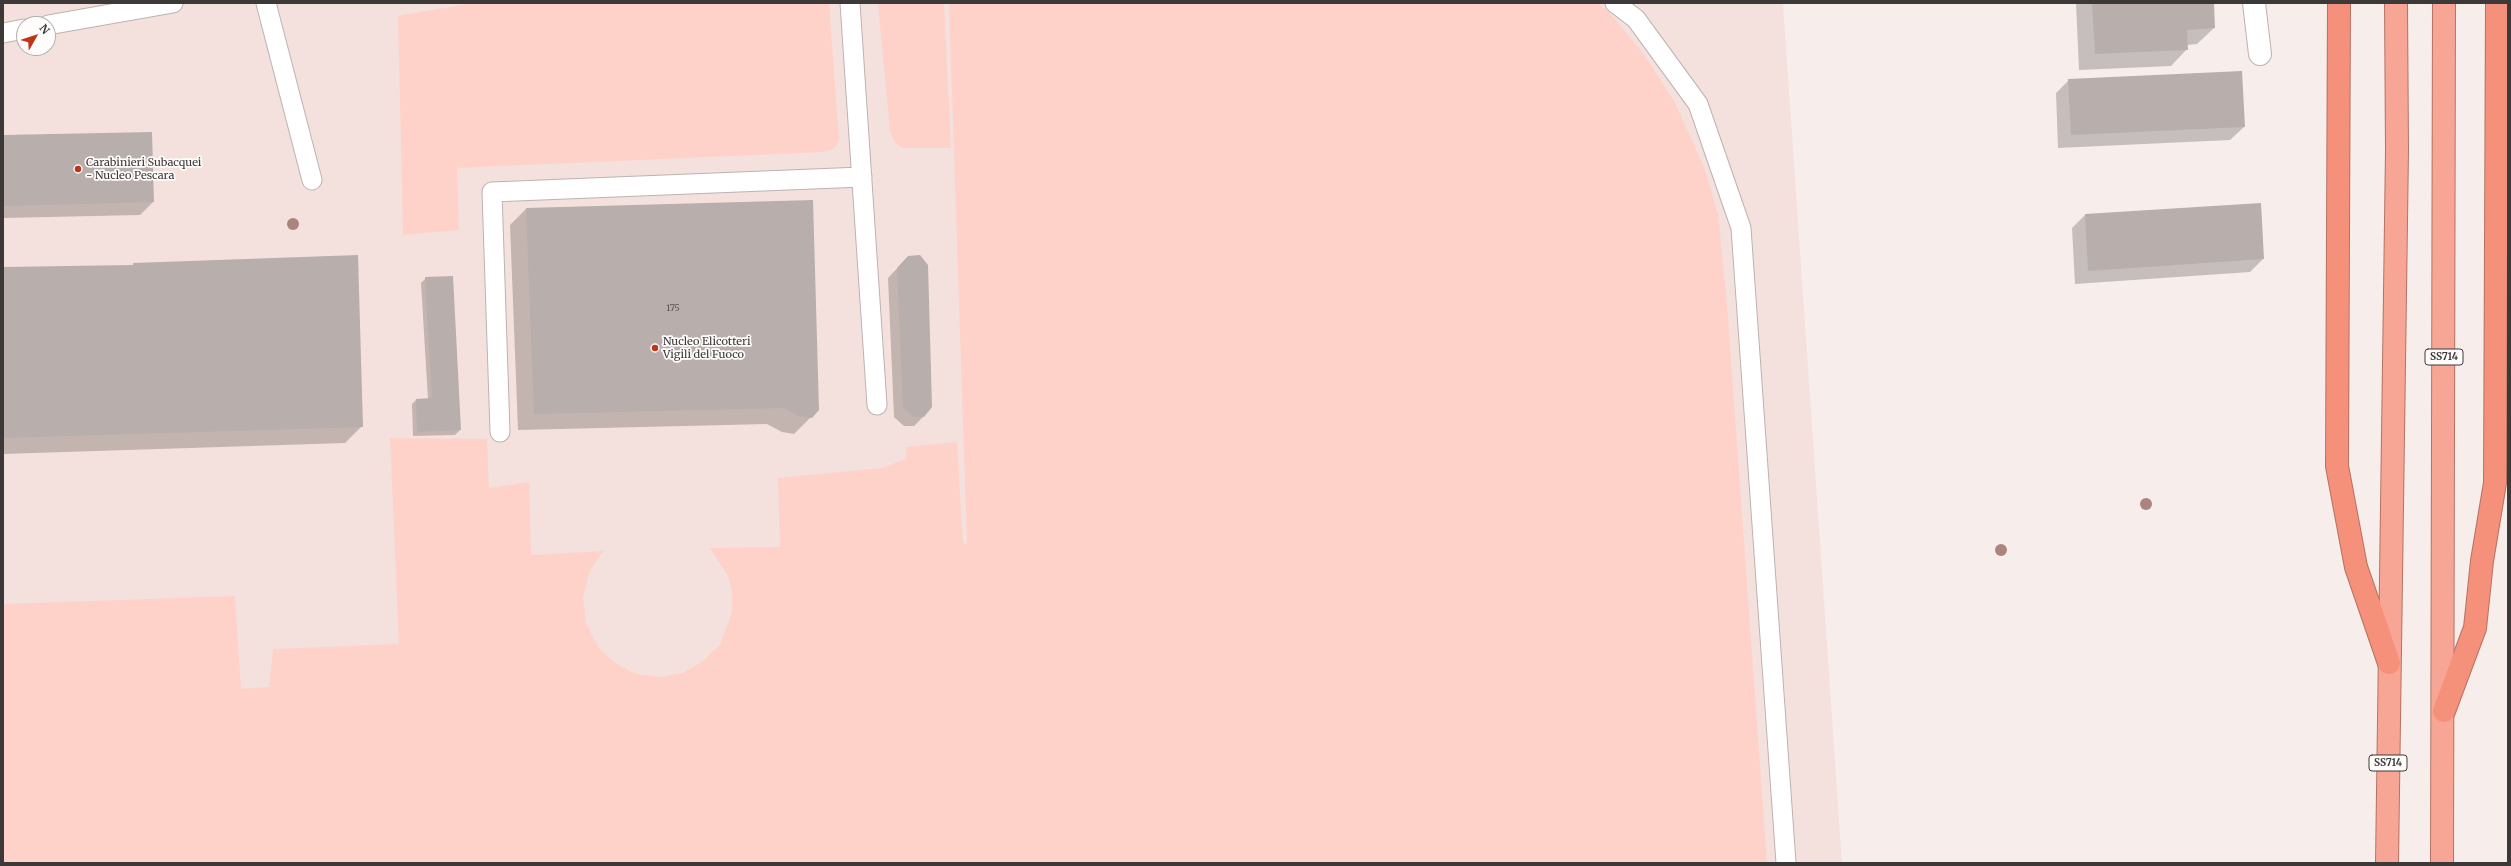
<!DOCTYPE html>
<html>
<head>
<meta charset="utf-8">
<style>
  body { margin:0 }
  #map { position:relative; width:2511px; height:866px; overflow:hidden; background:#f7eeeb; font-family:Merriweather,serif }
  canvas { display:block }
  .frame { position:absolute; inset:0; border:4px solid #3d3939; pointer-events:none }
  .north { position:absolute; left:16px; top:16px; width:40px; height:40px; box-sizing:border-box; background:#fffdfc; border:1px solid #b1afae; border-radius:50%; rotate:51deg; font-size:11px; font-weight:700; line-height:16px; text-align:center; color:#3d3939 }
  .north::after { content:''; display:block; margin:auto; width:14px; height:18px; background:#bf341a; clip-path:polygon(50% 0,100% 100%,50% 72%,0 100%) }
</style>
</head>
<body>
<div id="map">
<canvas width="2511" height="866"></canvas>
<div class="frame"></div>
<div class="north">N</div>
</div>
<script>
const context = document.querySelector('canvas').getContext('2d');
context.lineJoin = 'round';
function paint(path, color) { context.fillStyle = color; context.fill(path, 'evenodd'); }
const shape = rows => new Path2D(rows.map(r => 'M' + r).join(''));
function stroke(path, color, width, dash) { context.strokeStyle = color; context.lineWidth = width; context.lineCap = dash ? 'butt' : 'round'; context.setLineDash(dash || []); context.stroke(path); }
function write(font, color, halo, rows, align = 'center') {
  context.font = font + ' Merriweather,serif'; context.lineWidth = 3.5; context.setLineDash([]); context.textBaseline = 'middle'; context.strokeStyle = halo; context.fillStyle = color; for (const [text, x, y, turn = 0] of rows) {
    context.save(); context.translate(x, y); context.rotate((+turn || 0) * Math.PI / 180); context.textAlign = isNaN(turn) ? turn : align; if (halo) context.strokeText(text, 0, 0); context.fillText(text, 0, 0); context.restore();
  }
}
paint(shape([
  [3,3,1783,3,1842,863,3,863],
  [24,24,48,24,48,48,24,48]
]), '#f4e1dd');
paint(shape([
  [473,3,829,3,839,140,835,148,824,152,457,168,459,230,403,235,398,16],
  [878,3,944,3,951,148,902,148,895,143,890,132],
  [949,3,1598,3,1608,11,1645,56,1675,103,1704,167,1718,214,1727,304,1767,863,3,863,3,604,235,596,241,689,269,687,273,649,399,644,390,438,487,439,489,488,529,482,531,555,603,551,589,572,583,598,586,623,598,647,615,663,636,674,660,677,683,673,703,661,720,645,732,612,732,591,728,576,710,548,780,547,778,478,882,468,906,459,906,447,957,442,963,543,967,544]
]), '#fed2c8');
paint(shape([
  [2076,3,2213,3,2214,28,2197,44,2187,45,2187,49,2171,66,2079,70],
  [2069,80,2244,127,2230,140,2058,148,2056,93],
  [3,136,153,202,140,215,3,218],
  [526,209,818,410,794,434,782,432,767,424,518,430,510,225],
  [2085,215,2263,259,2250,272,2075,284,2072,228],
  [908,257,924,416,914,426,904,426,894,417,888,278],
  [134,264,362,426,345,443,3,454,3,268,132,266],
  [452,277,460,430,455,435,413,436,412,404,416,400,428,399,421,283,426,278]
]), '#0003');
paint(shape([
  [2092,3,2214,3,2215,28,2187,30,2188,50,2095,54],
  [2242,71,2245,127,2071,135,2068,79],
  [152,132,154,202,3,206,3,135],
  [813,200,819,410,812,418,798,416,784,408,534,414,526,208],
  [2261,203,2264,259,2088,271,2085,214],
  [358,255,363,427,3,438,3,267,133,265,133,263],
  [920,255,928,265,932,407,924,417,913,417,903,407,897,268,908,256],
  [453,276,461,430,417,432,416,399,432,398,425,277]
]), '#b8aeac');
const service = shape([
  [266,3,312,180],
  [850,3,877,405],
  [1615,3,1636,19,1698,104,1741,228,1786,863],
  [48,25,173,3],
  [3,33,24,29],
  [500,432,492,192,862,177]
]);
const minor = shape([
  [2254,3,2260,54]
]);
const trunk = shape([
  [2387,863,2397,150,2396,3],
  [2442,863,2444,3]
]);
const motorway = shape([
  [2339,3,2337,466,2356,567,2389,663],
  [2444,711,2475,628,2482,561,2495,483,2497,3]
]);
stroke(service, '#bcb3b1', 21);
stroke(minor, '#bcb3b1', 24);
stroke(trunk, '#b57264', 24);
stroke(motorway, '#b57264', 24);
stroke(service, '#fff', 19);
stroke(minor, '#fff', 22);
stroke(trunk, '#f7a696', 22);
stroke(motorway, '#f5907b', 22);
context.fillStyle = '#ab857d';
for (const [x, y] of [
  [293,224],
  [2146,504],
  [2001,550]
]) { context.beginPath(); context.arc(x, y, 6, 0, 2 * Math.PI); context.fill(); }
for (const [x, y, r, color] of [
  [78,169,4,"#bf341a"],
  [655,348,4,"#bf341a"]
]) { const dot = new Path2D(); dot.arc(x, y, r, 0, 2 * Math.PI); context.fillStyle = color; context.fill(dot); stroke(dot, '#fffdfc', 1.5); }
write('9px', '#5c5656', null, [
  ["175",673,308]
]);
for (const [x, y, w] of [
  [2444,357,38],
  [2388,763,38]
]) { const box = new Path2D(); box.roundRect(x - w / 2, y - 8, w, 16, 3); context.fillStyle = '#fffdfc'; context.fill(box); stroke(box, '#3d3939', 1); }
write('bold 10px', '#3d3939', null, [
  ["SS714",2444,357],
  ["SS714",2388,763]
]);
write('11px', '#3d3939', '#fffdfc', [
  ["Carabinieri Subacquei",86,163],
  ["- Nucleo Pescara",86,176],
  ["Nucleo Elicotteri",663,342],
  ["Vigili del Fuoco",663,355]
], 'left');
</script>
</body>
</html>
